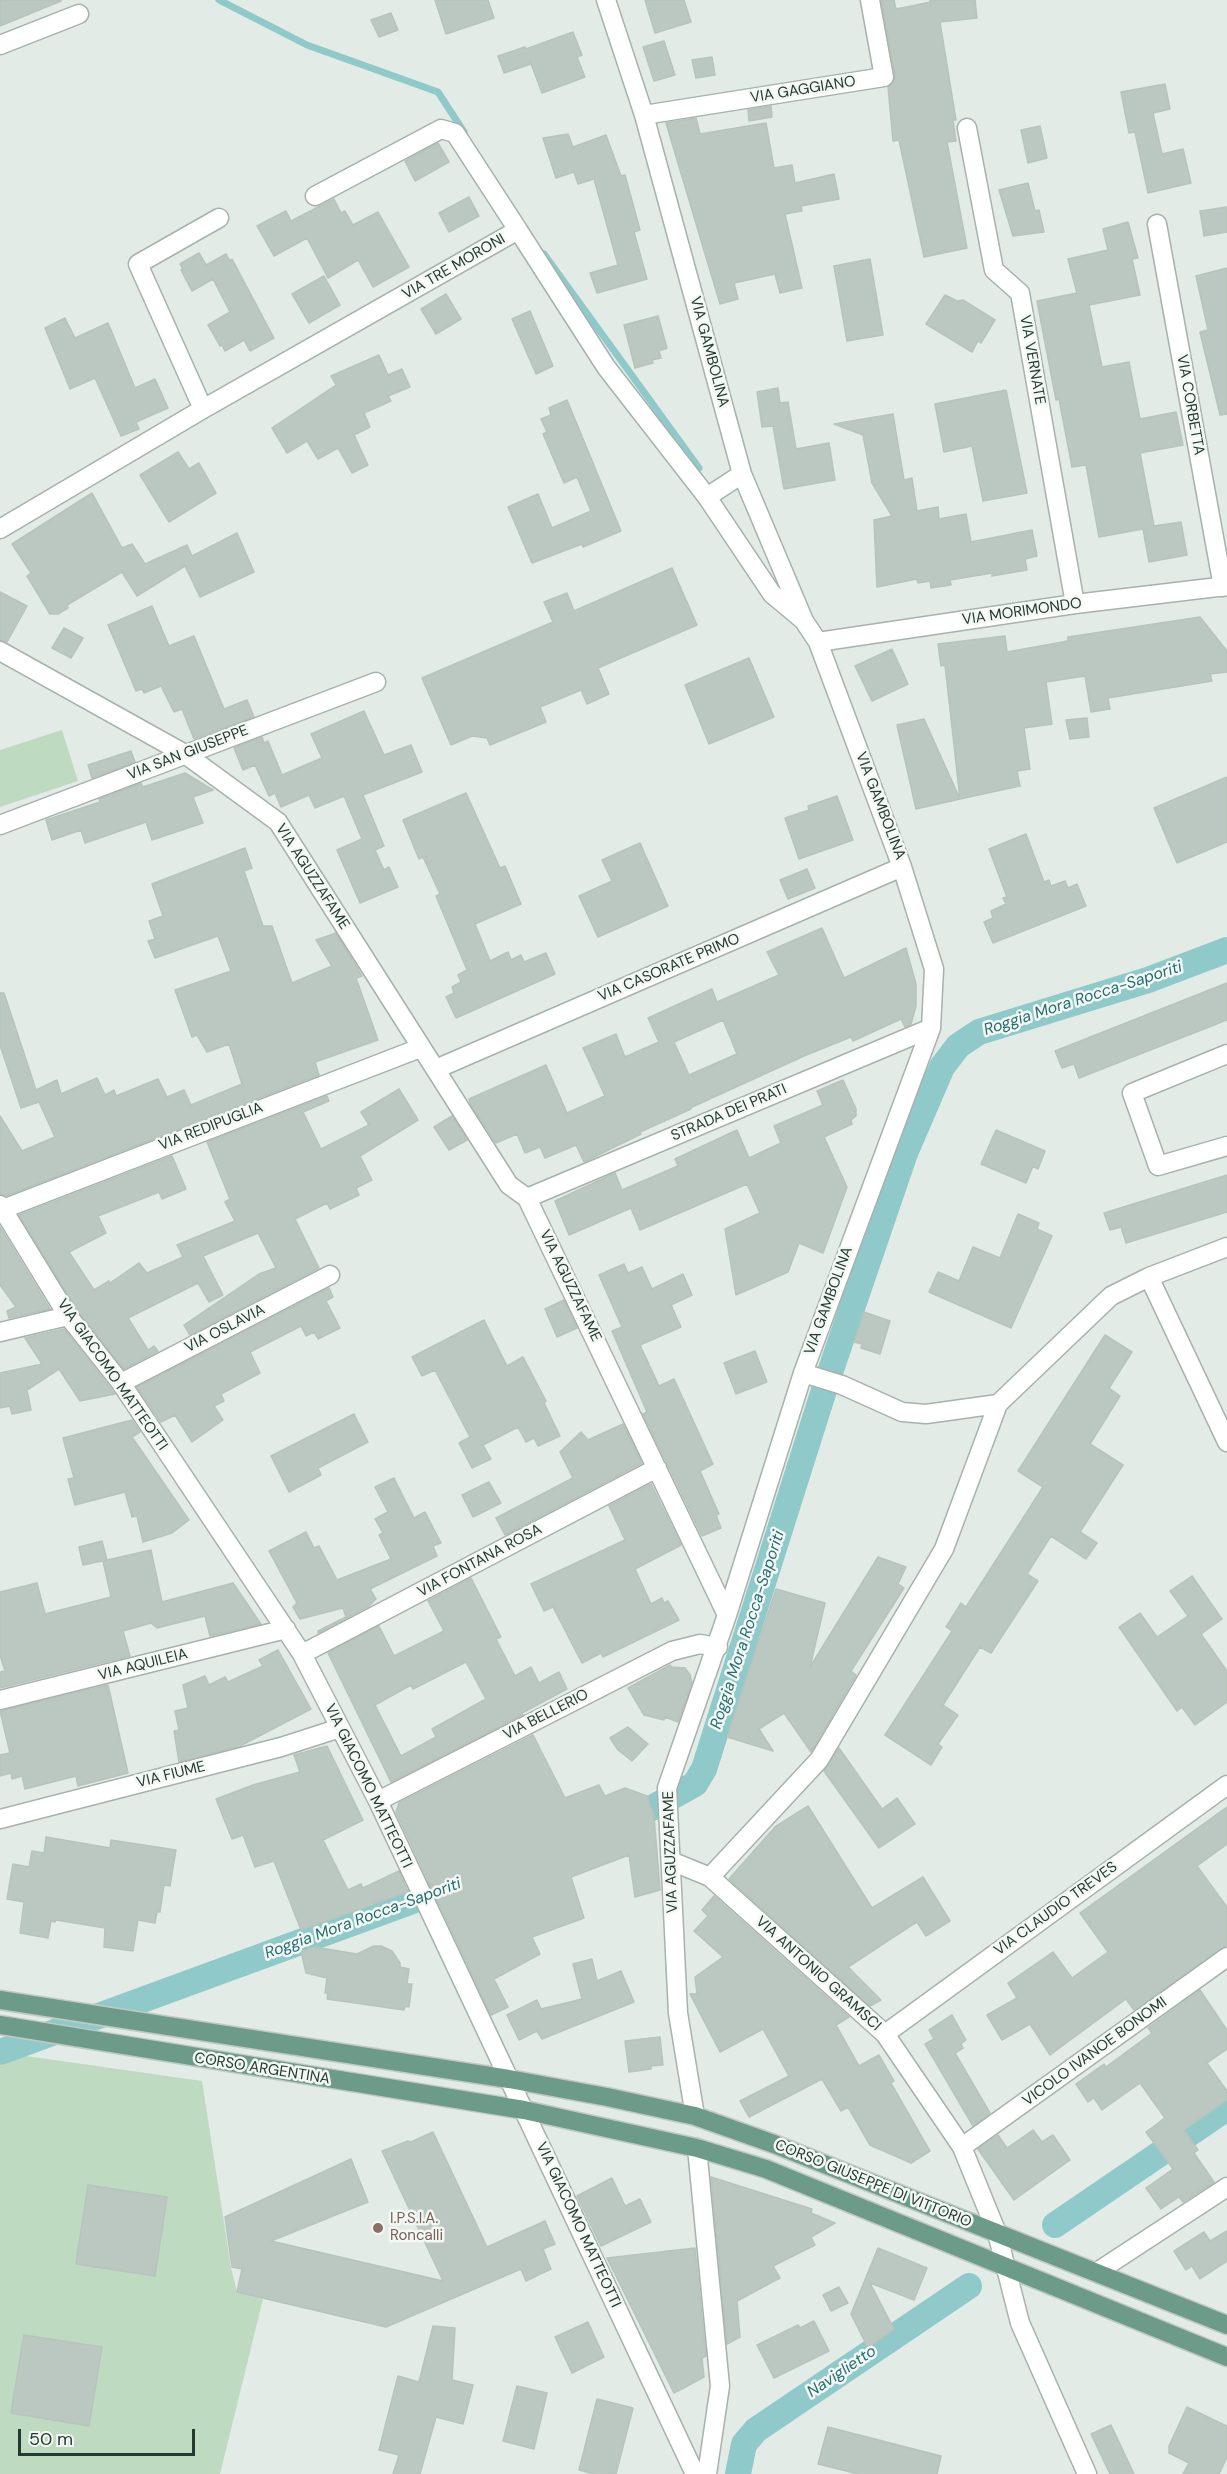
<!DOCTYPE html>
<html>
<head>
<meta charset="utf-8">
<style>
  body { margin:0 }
  #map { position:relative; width:1227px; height:2474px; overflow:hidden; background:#e3ebe6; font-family:"DM Sans",sans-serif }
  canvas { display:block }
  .scale { position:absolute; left:18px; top:2429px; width:177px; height:27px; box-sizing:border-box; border:3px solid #243a31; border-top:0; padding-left:8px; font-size:18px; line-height:21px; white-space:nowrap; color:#243a31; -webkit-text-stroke:4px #f3f8f5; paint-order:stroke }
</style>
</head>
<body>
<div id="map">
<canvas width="1227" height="2474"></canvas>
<div class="scale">50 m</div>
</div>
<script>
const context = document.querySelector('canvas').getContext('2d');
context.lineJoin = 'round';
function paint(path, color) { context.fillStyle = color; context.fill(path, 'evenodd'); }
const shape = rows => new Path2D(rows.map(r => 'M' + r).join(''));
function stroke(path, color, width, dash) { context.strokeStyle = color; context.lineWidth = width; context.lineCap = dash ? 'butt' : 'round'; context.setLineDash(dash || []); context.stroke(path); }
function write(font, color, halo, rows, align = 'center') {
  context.font = font + ' "DM Sans",sans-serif'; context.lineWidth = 5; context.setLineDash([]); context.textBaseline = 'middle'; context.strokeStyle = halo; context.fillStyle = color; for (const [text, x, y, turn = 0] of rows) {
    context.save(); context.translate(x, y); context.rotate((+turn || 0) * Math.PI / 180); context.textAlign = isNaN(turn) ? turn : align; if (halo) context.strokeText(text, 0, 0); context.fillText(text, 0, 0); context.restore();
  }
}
paint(shape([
  [62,730,78,781,0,807,0,750],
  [19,2055,202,2081,231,2268,237,2292,263,2299,220,2474,0,2474,0,2062]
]), '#bedac1');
stroke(shape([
  [219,0,307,45,438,92,464,132],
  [544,254,699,468]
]), '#90c9ca', 7);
stroke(shape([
  [619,1822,650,1809,695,1784,704,1769,825,1387,905,1153,942,1067,958,1046,979,1032,1148,980,1227,950],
  [0,2052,467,1881],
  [1055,2225,1227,2108],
  [738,2474,744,2444,756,2430,969,2286]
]), '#90c9ca', 26);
const building = shape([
  [0,0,61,0,61,1,0,26,0,0],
  [435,0,488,0,494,18,446,34,435,0],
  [645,0,684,0,691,22,655,33,645,0],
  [881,0,894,0,896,9,931,2,930,0,975,0,977,18,940,22,956,120,953,120,956,141,947,142,967,248,924,257,899,140,893,141,888,87,894,81,895,75,881,0],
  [391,13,398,30,379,37,371,20,391,13],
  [573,32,582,55,577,57,585,77,542,93,530,61,531,64,504,73,498,56,525,47,526,49,573,32],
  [664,41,675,75,654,81,643,47,664,41],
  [712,57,715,75,696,78,692,60,712,57],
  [1165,84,1170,109,1153,113,1162,154,1183,149,1191,183,1148,193,1135,132,1129,133,1121,92,1165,84],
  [771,106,772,117,749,121,748,110,771,106],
  [696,118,700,134,766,123,774,168,792,165,795,183,834,174,839,199,801,206,802,211,785,214,802,288,780,293,775,274,734,283,738,299,720,304,666,123,696,118],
  [1040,126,1047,158,1028,163,1021,130,1040,126],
  [568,134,573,147,606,135,621,176,625,175,640,230,634,232,647,279,597,293,590,273,618,265,594,179,578,184,574,172,556,178,543,138,568,134],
  [438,143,449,162,415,181,405,161,438,143],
  [1028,183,1035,211,1039,210,1044,232,1013,236,999,190,1028,183],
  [469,197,479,216,449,232,439,213,469,197],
  [334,199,341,213,345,211,353,225,378,212,409,267,373,287,358,260,328,278,307,238,274,256,257,226,286,211,291,221,334,199],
  [1227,207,1227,232,1204,236,1200,211,1227,207],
  [1128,222,1138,258,1132,259,1140,295,1089,305,1102,367,1129,362,1140,419,1176,412,1183,445,1140,453,1154,526,1181,522,1187,555,1149,562,1143,529,1099,537,1086,465,1072,467,1059,399,1056,400,1037,301,1077,293,1068,259,1108,250,1103,229,1128,222],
  [199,253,206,265,226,254,230,261,232,259,274,338,250,351,244,340,225,351,222,345,220,346,208,325,230,312,213,279,192,291,181,270,183,269,180,264,199,253],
  [870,259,883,335,847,341,834,266,870,259],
  [1227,268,1227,414,1220,415,1200,332,1208,330,1196,276,1227,268],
  [324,276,340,305,309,323,292,294,324,276],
  [446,294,461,319,436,334,421,309,446,294],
  [945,295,957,301,963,300,995,320,981,343,978,341,972,352,926,324,945,295],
  [530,311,553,366,536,374,512,319,530,311],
  [658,316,667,348,659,351,661,358,652,360,653,363,635,368,624,325,658,316],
  [65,318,75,338,108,323,135,388,155,379,168,408,136,422,139,429,121,436,95,378,70,389,45,328,65,318],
  [379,355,388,375,402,369,410,387,388,396,391,401,364,413,370,427,354,435,368,465,352,473,338,448,318,459,307,441,287,453,272,428,336,385,331,376,379,355],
  [778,388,780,403,788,402,796,449,829,443,835,480,784,489,773,426,762,427,757,392,778,388],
  [1006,390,1027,493,983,501,972,446,944,452,935,404,1006,390],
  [567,400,621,531,583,547,582,544,532,563,508,507,538,494,552,528,591,511,577,477,564,483,543,434,547,432,541,419,551,415,549,408,567,400],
  [893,414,904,480,912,478,917,511,938,507,939,519,966,514,971,542,1032,530,1037,556,1025,559,1027,570,992,576,992,573,950,580,951,585,931,588,930,581,918,583,917,579,877,587,874,520,892,516,872,483,863,435,834,424,893,414],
  [178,452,189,469,199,463,216,493,169,522,140,475,178,452],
  [92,493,122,548,132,544,145,564,187,545,192,556,237,533,254,572,200,597,185,566,137,596,122,572,67,605,68,608,58,614,50,614,27,576,31,573,12,544,92,493],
  [672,568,697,625,598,668,609,694,587,704,581,690,540,707,546,722,490,745,487,738,472,736,451,745,422,678,553,622,544,602,567,593,574,611,672,568],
  [0,592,27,606,7,642,0,640,0,592],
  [152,606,169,646,194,636,224,709,247,700,254,717,194,739,182,709,174,712,161,686,144,693,142,689,136,691,108,625,152,606],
  [1200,617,1227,651,1227,672,1210,674,1212,681,1108,698,1110,709,1091,712,1085,676,1046,682,1052,724,1024,728,1030,769,1017,771,1020,786,960,799,945,665,941,666,938,644,1005,636,1007,652,1068,641,1068,637,1200,617],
  [64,628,83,638,71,658,52,648,64,628],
  [892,649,908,684,872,701,855,666,892,649],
  [749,658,774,717,709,744,685,685,749,658],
  [364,711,384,755,411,745,422,772,363,795,384,846,375,850,384,870,389,867,398,887,360,903,337,850,362,839,344,796,315,808,309,795,281,807,275,793,269,796,255,765,243,770,234,748,262,737,264,743,268,741,282,775,322,758,311,734,364,711],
  [1087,718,1089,737,1070,739,1066,720,1087,718],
  [924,719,960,799,916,809,897,725,924,719],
  [131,751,135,762,92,778,88,765,131,751],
  [185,773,213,790,193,797,203,823,152,840,146,822,85,843,81,830,52,840,46,820,100,802,99,799,141,783,143,787,185,773],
  [1227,777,1227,842,1177,863,1154,808,1227,777],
  [466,793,500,868,505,866,521,904,475,924,490,961,508,952,511,960,521,955,524,962,546,953,555,974,456,1018,446,997,454,993,452,987,461,982,458,975,467,970,436,896,440,894,423,857,419,859,403,820,466,793],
  [837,796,853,840,799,859,785,818,809,810,808,806,837,796],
  [1026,834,1044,882,1049,880,1051,886,1065,881,1068,888,1077,884,1086,906,993,943,984,922,993,918,991,911,1006,904,1003,898,1007,897,989,849,1026,834],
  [640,843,668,906,598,937,579,896,612,881,602,860,640,843],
  [245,848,252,868,244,871,263,926,272,926,292,983,332,966,316,940,336,933,362,976,356,978,378,1040,315,1062,319,1075,6,1196,0,1194,0,1116,22,1151,55,1137,39,1102,21,1108,0,1045,0,993,4,993,36,1090,57,1080,61,1094,97,1078,105,1095,114,1090,116,1096,158,1079,167,1097,184,1090,191,1105,242,1084,229,1044,207,1052,197,1035,192,1037,175,990,231,971,218,936,155,958,148,941,155,939,149,921,163,916,152,884,245,848],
  [807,869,815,888,788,899,780,880,807,869],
  [822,928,844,978,906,948,916,984,916,1006,911,1024,905,1027,901,1019,853,1041,851,1037,804,1056,690,1108,691,1109,640,1132,641,1134,584,1162,576,1145,545,1158,540,1147,525,1153,517,1134,496,1143,471,1105,469,1099,546,1065,567,1113,605,1096,583,1048,616,1034,625,1057,659,1042,648,1018,712,989,717,1002,779,975,767,952,822,928],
  [723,1020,737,1054,689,1075,674,1042,723,1020],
  [1227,983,1227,1020,1079,1078,1074,1064,1062,1068,1055,1051,1227,983],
  [843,1080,856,1109,856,1116,851,1120,852,1124,824,1137,847,1187,823,1253,799,1243,788,1272,736,1295,725,1229,760,1213,747,1184,640,1230,631,1208,569,1235,555,1201,615,1173,622,1190,678,1166,675,1159,737,1130,749,1158,781,1143,774,1126,823,1105,817,1091,843,1080],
  [399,1089,418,1120,360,1156,372,1180,356,1188,359,1195,330,1209,327,1203,295,1219,319,1268,190,1335,184,1325,259,1274,276,1268,258,1233,203,1256,223,1295,209,1302,198,1283,128,1318,148,1350,154,1346,158,1351,124,1369,77,1310,19,1215,172,1156,186,1189,162,1199,159,1192,98,1216,106,1233,69,1252,94,1290,109,1281,110,1283,139,1263,147,1273,183,1257,177,1245,235,1221,225,1202,230,1199,207,1142,327,1096,329,1101,303,1112,321,1149,369,1125,361,1112,399,1089],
  [452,1116,467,1140,449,1150,434,1127,452,1116],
  [996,1130,1045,1151,1038,1169,1033,1166,1026,1183,981,1164,996,1130],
  [1227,1175,1227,1212,1126,1243,1121,1227,1110,1230,1104,1213,1227,1175],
  [1018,1214,1039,1223,1037,1229,1052,1236,1011,1328,929,1292,938,1272,959,1281,973,1247,1000,1258,1018,1214],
  [0,1227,50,1309,9,1318,7,1311,16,1307,0,1285,0,1227],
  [624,1264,628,1273,642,1267,652,1289,683,1274,692,1295,671,1305,681,1327,640,1345,659,1386,674,1379,713,1464,700,1471,719,1514,716,1515,721,1528,702,1536,643,1414,647,1412,612,1331,622,1327,599,1275,624,1264],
  [329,1288,333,1297,326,1301,340,1328,318,1339,314,1332,306,1336,301,1326,250,1352,260,1373,221,1394,224,1401,214,1406,223,1420,192,1442,175,1415,161,1422,137,1387,329,1288],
  [564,1300,577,1328,557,1337,545,1309,564,1300],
  [864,1312,890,1321,880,1354,861,1348,862,1344,854,1342,864,1312],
  [484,1320,507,1366,523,1357,546,1401,544,1403,560,1436,538,1446,534,1438,526,1442,518,1427,483,1445,491,1459,472,1468,459,1443,470,1437,435,1370,422,1376,412,1357,484,1320],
  [64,1329,115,1394,80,1401,59,1369,27,1390,31,1410,12,1414,10,1406,0,1408,0,1373,42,1364,25,1338,64,1329],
  [1105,1335,1132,1352,1109,1388,1120,1396,1090,1444,1123,1465,1080,1532,1097,1543,1086,1559,1051,1536,1027,1574,1038,1581,991,1653,980,1647,943,1705,958,1715,938,1744,942,1747,931,1765,885,1735,952,1631,946,1627,961,1603,966,1607,1043,1487,1018,1471,1105,1335],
  [755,1351,767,1382,736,1394,724,1363,755,1351],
  [354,1414,368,1442,318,1468,321,1475,289,1492,271,1456,354,1414],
  [132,1420,140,1432,132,1437,189,1520,172,1533,143,1542,137,1516,132,1517,125,1492,75,1505,68,1479,74,1478,63,1438,132,1420],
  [623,1424,642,1463,505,1535,496,1518,573,1478,560,1452,581,1432,588,1440,623,1424],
  [394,1478,414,1518,425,1512,441,1543,433,1546,437,1556,370,1589,376,1599,369,1606,318,1633,318,1631,346,1617,343,1608,300,1619,293,1607,297,1603,269,1551,306,1532,314,1548,319,1546,337,1580,391,1559,379,1535,383,1533,375,1519,388,1512,375,1487,394,1478],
  [489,1482,501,1503,473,1517,462,1495,489,1482],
  [651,1484,681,1545,635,1569,651,1604,662,1598,664,1603,668,1601,679,1620,603,1657,601,1653,582,1663,553,1607,544,1611,531,1584,625,1540,609,1506,651,1484],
  [102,1541,107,1560,83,1565,79,1547,102,1541],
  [151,1550,162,1602,233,1583,261,1624,210,1636,205,1616,157,1628,151,1623,123,1631,130,1656,0,1688,0,1672,5,1671,0,1655,0,1592,37,1583,45,1614,111,1597,103,1561,151,1550],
  [878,1557,906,1567,898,1584,904,1588,851,1671,856,1675,811,1752,784,1713,759,1729,773,1751,727,1737,776,1589,825,1603,810,1667,878,1557],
  [1192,1576,1222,1619,1201,1634,1227,1671,1227,1702,1195,1725,1182,1707,1177,1711,1119,1627,1140,1613,1157,1637,1188,1616,1170,1591,1192,1576],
  [471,1578,501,1637,496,1639,515,1676,531,1667,539,1683,559,1672,567,1689,522,1713,523,1715,391,1782,328,1653,379,1626,394,1656,444,1631,428,1601,471,1578],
  [466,1662,486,1699,432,1729,436,1737,401,1756,375,1705,411,1685,413,1689,466,1662],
  [278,1650,311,1709,240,1746,179,1762,174,1731,179,1730,175,1711,188,1708,183,1685,205,1676,209,1685,225,1677,228,1682,263,1666,259,1660,278,1650],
  [670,1665,672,1667,685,1668,690,1675,692,1683,678,1722,665,1717,664,1720,644,1715,628,1688,670,1665],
  [108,1685,128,1773,78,1786,76,1776,25,1789,22,1776,12,1779,11,1773,0,1776,0,1755,10,1753,0,1711,108,1685],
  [628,1727,648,1744,632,1761,618,1750,610,1738,628,1727],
  [533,1735,565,1798,599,1785,605,1796,625,1788,647,1796,654,1816,660,1890,635,1897,629,1855,571,1877,584,1918,532,1937,540,1954,494,1979,508,2007,491,2015,396,1812,399,1803,533,1735],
  [327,1746,363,1820,323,1840,348,1890,361,1884,363,1888,399,1871,408,1892,301,1930,274,1861,255,1867,243,1835,232,1839,216,1799,253,1785,300,1772,294,1755,327,1746],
  [839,1748,882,1809,897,1798,915,1824,879,1848,824,1771,839,1748],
  [808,1806,872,1908,923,1877,950,1921,926,1936,917,1922,912,1925,848,1967,881,2000,870,2006,729,1879,775,1827,808,1806],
  [1227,1807,1227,1844,1197,1866,1227,1907,1227,1945,1134,2010,1126,1999,1050,2055,1030,2024,1002,2040,987,2015,1017,1998,1008,1983,1053,1952,1072,1978,1108,1952,1080,1913,1227,1807],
  [46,1837,110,1848,111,1840,176,1850,170,1886,164,1885,160,1912,157,1912,155,1923,138,1920,133,1951,104,1947,105,1928,56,1920,55,1922,51,1921,48,1938,20,1933,24,1902,7,1899,13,1864,29,1867,32,1851,44,1853,46,1837],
  [714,1896,849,2017,836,2025,859,2066,879,2055,894,2081,891,2083,930,2151,911,2163,870,2145,848,2107,841,2111,822,2079,749,2117,740,2101,789,2076,763,2029,720,2052,690,1994,697,1994,695,1977,723,1957,694,1931,708,1916,702,1910,714,1896],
  [374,1946,381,1946,392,1951,400,1963,400,1967,409,1969,407,1984,412,1984,409,2007,405,2006,404,2010,327,1999,328,1993,325,1993,327,1978,306,1973,301,1951,315,1947,357,1954,374,1946],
  [592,1959,597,1981,621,1971,634,2002,542,2039,537,2031,519,2040,507,2015,537,2000,541,2009,582,1999,573,1964,592,1959],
  [1200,1990,1227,2030,1227,2049,1207,2063,1227,2091,1227,2100,1184,2130,1198,2150,1194,2153,1214,2182,1183,2202,1179,2197,1161,2209,1146,2188,1173,2169,1146,2132,1165,2118,1140,2083,1102,2110,1094,2098,1088,2102,1076,2084,1104,2064,1106,2067,1152,2033,1148,2028,1200,1990],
  [952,2015,966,2040,961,2044,963,2048,955,2053,990,2113,973,2126,925,2044,934,2039,929,2030,952,2015],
  [660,2037,663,2065,651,2066,651,2069,629,2072,625,2041,660,2037],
  [1033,2130,1042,2142,1053,2135,1070,2160,1014,2200,978,2149,998,2135,1007,2148,1033,2130],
  [433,2132,487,2247,545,2221,555,2244,543,2249,551,2269,526,2281,521,2269,386,2327,237,2292,242,2269,232,2267,225,2217,351,2159,368,2202,271,2241,443,2281,382,2151,408,2141,411,2142,433,2132],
  [711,2177,812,2209,811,2213,835,2223,811,2237,815,2245,773,2266,780,2278,737,2301,740,2337,727,2344,711,2177],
  [612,2178,625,2206,640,2199,651,2222,601,2246,577,2196,612,2178],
  [88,2185,167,2197,155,2276,76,2264,88,2185],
  [1227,2231,1227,2261,1200,2279,1192,2266,1186,2270,1174,2251,1204,2232,1210,2241,1227,2231],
  [695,2248,706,2356,702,2358,704,2377,674,2393,607,2258,695,2248],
  [878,2248,927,2268,914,2300,870,2283,894,2329,868,2348,851,2314,878,2248],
  [839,2287,848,2303,831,2311,823,2295,839,2287],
  [814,2321,829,2351,774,2378,757,2345,798,2325,800,2328,814,2321],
  [588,2322,604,2357,572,2373,555,2337,588,2322],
  [433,2326,455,2328,452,2380,473,2385,463,2424,436,2417,420,2474,393,2474,399,2455,379,2450,398,2376,419,2382,433,2326],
  [24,2335,102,2347,89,2426,11,2413,24,2335],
  [517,2386,547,2393,534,2449,503,2441,517,2386],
  [597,2399,633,2408,616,2474,594,2474,579,2470,597,2399],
  [1187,2407,1227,2426,1227,2457,1219,2474,1183,2474,1189,2463,1169,2453,1169,2446,1187,2407],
  [1111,2425,1134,2474,1110,2474,1099,2451,1091,2434,1111,2425],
  [828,2427,941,2456,937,2474,858,2474,818,2464,828,2427]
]);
paint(building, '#bbc8c2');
stroke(building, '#b6c4bc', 1.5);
const minor = shape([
  [606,0,644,115,742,474,804,621,818,642,902,867,934,969,931,1028,803,1373,727,1615],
  [0,45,79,14],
  [644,115,884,77,870,0],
  [967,128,994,270,1020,293,1075,604],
  [315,196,441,129,455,133,518,230],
  [1157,224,1223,587],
  [203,409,138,264,219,218],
  [707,497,742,474],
  [0,529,203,409,518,230,606,367,707,497,772,594,802,619],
  [818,642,1075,604,1227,586],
  [0,651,185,754,278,822,509,1185,527,1198,727,1615,667,1788,678,2013,695,2116],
  [0,825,376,682],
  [1227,1054,1132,1093,1158,1166,1227,1146],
  [436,1069,902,867],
  [527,1198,931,1028],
  [0,1205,68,1316,121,1383,302,1654,378,1801,695,2474],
  [3,1209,420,1048],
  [1149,1277,1227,1442],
  [0,1332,68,1316],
  [803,1373,842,1385,902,1412,926,1414,998,1404,1111,1296,1149,1277,1227,1247],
  [121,1383,330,1275],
  [302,1654,657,1468],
  [0,1700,286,1629],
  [378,1801,672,1651,700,1644,718,1647],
  [0,1819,281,1747,340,1728],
  [671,1861,710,1877,885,2034,962,2147,997,2233,1020,2323,1087,2474],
  [710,1877,819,1760,944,1549,998,1404],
  [885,2034,1227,1785],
  [962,2147,1227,1957],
  [697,2148,720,2386,707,2474],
  [1097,2272,1227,2187]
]);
const major = shape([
  [0,2000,509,2079,607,2097,695,2116,774,2144,1227,2325],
  [0,2025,524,2110,697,2148,766,2169,1227,2357]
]);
stroke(minor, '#a6b2ac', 21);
stroke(major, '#c2c8c5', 21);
stroke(minor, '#fff', 18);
stroke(major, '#6c9c89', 18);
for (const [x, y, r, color] of [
  [378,2228,6,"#8d6e63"]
]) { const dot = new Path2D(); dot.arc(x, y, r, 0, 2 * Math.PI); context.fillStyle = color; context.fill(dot); stroke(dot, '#f3f8f5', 2); }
write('15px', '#243a31', '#f3f8f5', [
  ["VIA GAGGIANO",803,90,-9],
  ["VIA TRE MORONI",454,267,-30],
  ["VIA GAMBOLINA",709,352,75],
  ["VIA VERNATE",1032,360,80],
  ["VIA CORBETTA",1190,405,80],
  ["VIA MORIMONDO",1022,612,-8],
  ["VIA SAN GIUSEPPE",188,753,-21],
  ["VIA GAMBOLINA",880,806,69],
  ["VIA AGUZZAFAME",312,877,57],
  ["VIA CASORATE PRIMO",669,968,-23],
  ["STRADA DEI PRATI",729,1113,-23],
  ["VIA REDIPUGLIA",211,1127,-21],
  ["VIA AGUZZAFAME",570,1286,64],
  ["VIA GAMBOLINA",829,1301,-70],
  ["VIA OSLAVIA",225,1329,-27],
  ["VIA GIACOMO MATTEOTTI",112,1375,55],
  ["VIA FONTANA ROSA",480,1561,-28],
  ["VIA AQUILEIA",143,1665,-14],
  ["VIA BELLERIO",546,1715,-27],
  ["VIA FIUME",171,1775,-14],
  ["VIA GIACOMO MATTEOTTI",368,1786,64],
  ["VIA AGUZZAFAME",671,1852,-92],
  ["VIA CLAUDIO TREVES",1056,1909,-36],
  ["VIA ANTONIO GRAMSCI",818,1974,42],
  ["VICOLO IVANOE BONOMI",1095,2052,-36],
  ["CORSO ARGENTINA",262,2069,9],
  ["CORSO GIUSEPPE DI VITTORIO",873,2184,22],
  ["VIA GIACOMO MATTEOTTI",578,2225,65]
]);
write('15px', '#785e54', '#f3f8f5', [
  ["I.P.S.I.A.",390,2219],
  ["Roncalli",390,2236]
], 'left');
write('italic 16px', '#256e70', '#f3f8f5', [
  ["Roggia Mora Rocca-Saporiti",1083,999,-18],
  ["Roggia Mora Rocca-Saporiti",748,1630,-72],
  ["Roggia Mora Rocca-Saporiti",363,1919,-20],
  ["Naviglietto",842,2372,-34]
]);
</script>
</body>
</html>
